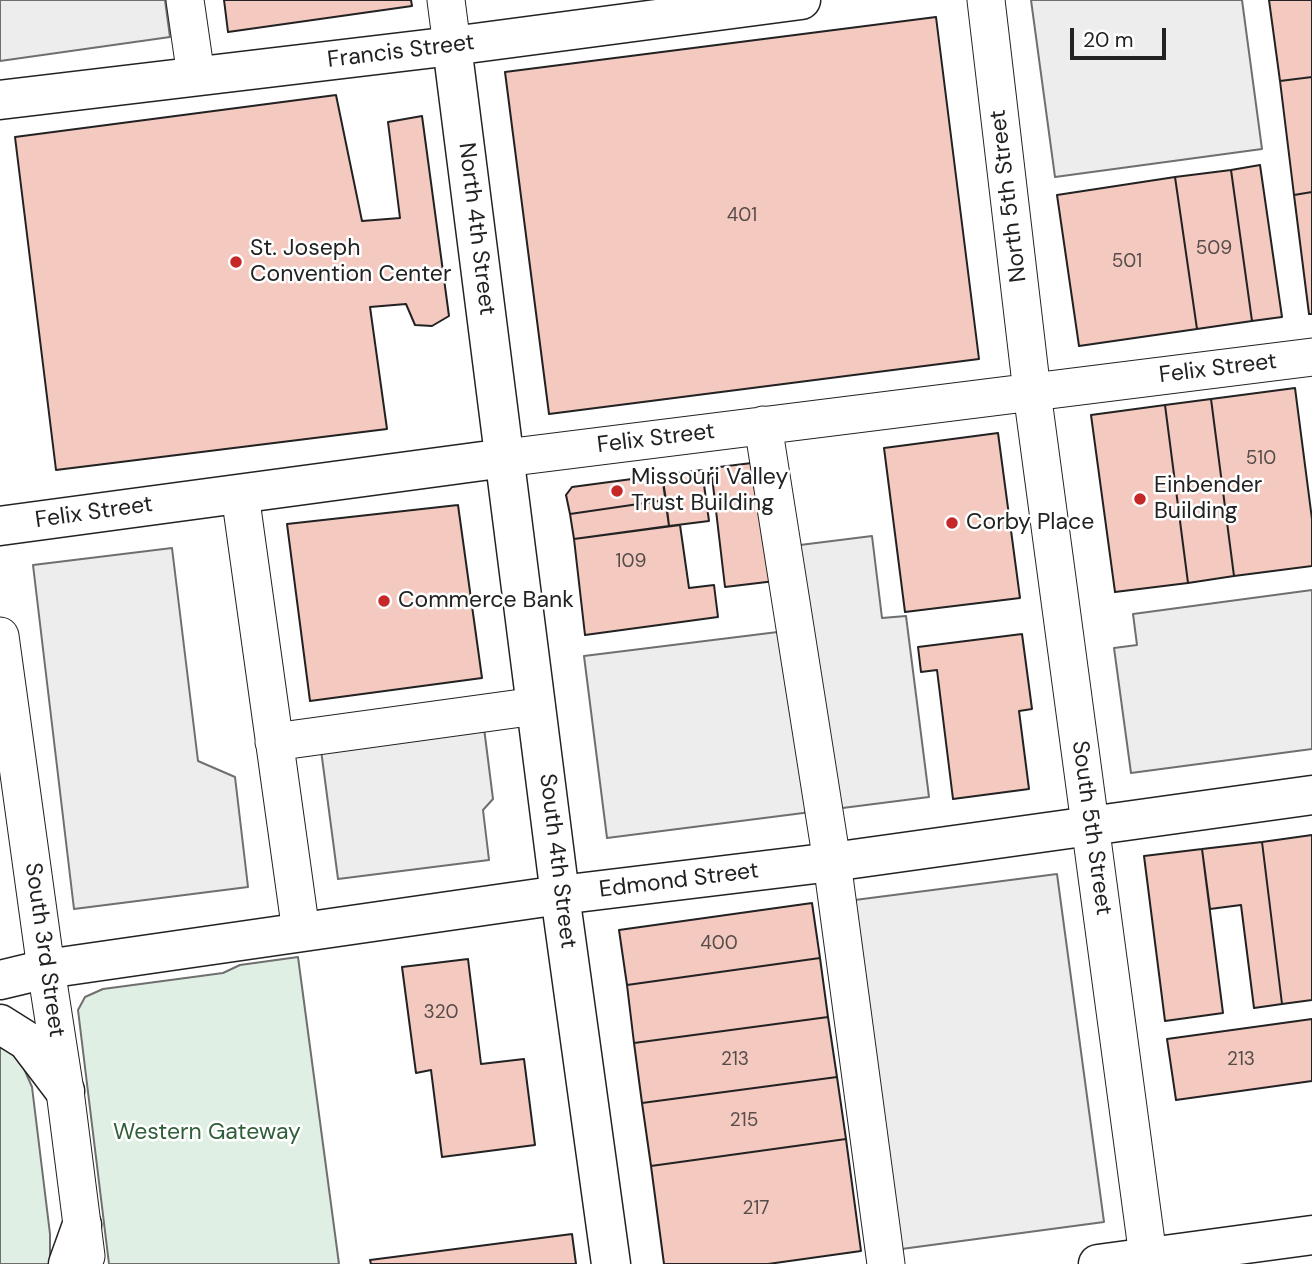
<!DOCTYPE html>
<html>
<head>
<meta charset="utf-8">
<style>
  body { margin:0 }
  #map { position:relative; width:1312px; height:1264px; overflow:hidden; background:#fff; font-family:"DM Sans",sans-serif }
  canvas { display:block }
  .scale { position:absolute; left:1070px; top:28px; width:96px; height:32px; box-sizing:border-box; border:4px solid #222; border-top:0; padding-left:9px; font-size:21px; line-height:24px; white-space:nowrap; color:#222; -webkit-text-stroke:5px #fff; paint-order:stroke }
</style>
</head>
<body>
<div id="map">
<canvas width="1312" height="1264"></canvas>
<div class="scale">20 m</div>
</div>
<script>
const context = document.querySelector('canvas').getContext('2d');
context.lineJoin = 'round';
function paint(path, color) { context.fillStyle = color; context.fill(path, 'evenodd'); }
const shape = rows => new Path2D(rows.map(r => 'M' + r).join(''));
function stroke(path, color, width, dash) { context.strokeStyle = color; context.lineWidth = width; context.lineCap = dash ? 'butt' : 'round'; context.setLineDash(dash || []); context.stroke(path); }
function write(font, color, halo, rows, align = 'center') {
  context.font = font + ' "DM Sans",sans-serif'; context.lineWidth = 5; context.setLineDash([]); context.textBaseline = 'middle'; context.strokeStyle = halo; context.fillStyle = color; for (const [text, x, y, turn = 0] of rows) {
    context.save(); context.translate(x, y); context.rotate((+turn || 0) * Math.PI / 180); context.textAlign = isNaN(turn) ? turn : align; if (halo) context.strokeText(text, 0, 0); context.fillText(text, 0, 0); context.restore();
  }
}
const green = shape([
  [298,957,339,1264,109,1264,78,1010,85,997,103,989,223,973,240,965,298,957],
  [0,1039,22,1064,32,1087,50,1234,50,1264,0,1264,0,1039]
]);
paint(green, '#e0efe3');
stroke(green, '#6f6f6f', 2);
const parking = shape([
  [0,0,165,0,170,37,0,61,0,0],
  [1031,0,1242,0,1262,149,1055,177,1031,0],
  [872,536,882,618,906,616,929,797,607,838,584,656,810,628,800,545,872,536],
  [172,548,198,761,235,777,248,887,74,909,33,565,172,548],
  [1312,590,1312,749,1131,773,1114,648,1137,645,1133,614,1312,590],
  [484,728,493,799,483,810,489,860,338,879,321,750,484,728],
  [1057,874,1104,1222,894,1250,847,901,1057,874]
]);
paint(parking, '#ededed');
stroke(parking, '#6f6f6f', 2);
const building = shape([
  [224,0,411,0,412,6,228,32,224,0],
  [1269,0,1312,0,1312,77,1280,81,1269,0],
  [936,17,979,359,549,414,505,72,936,17],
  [1312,77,1312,192,1294,195,1280,81,1312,77],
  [336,95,362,221,400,218,388,122,422,116,449,316,432,326,415,325,406,304,370,307,387,429,56,470,15,137,336,95],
  [1260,165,1282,317,1252,321,1231,170,1260,165],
  [1231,170,1252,321,1197,329,1175,177,1231,170],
  [1175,177,1197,329,1079,346,1057,195,1175,177],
  [1312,192,1312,314,1309,314,1294,195,1312,192],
  [1295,388,1312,519,1312,566,1234,576,1211,399,1295,388],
  [1211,399,1234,576,1188,583,1165,405,1211,399],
  [1165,405,1188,583,1115,592,1091,415,1165,405],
  [998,433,1020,598,905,612,884,448,998,433],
  [760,462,775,581,725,587,711,468,760,462],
  [702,470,709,521,669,526,662,475,702,470],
  [662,475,666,500,570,514,566,495,572,487,662,475],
  [666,500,669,526,574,539,570,514,666,500],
  [458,505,482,678,310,701,287,524,458,505],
  [680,525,689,588,714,585,718,617,585,635,574,539,680,525],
  [1022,634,1032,709,1019,711,1029,789,953,799,937,670,921,672,918,647,1022,634],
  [1312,835,1312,1000,1282,1004,1262,842,1312,835],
  [1262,842,1282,1004,1254,1008,1241,905,1210,909,1202,849,1262,842],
  [1202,849,1223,1013,1165,1021,1144,856,1202,849],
  [812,903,820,958,627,985,619,930,812,903],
  [820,958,828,1017,634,1043,627,985,820,958],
  [468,959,481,1064,524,1059,535,1145,442,1157,431,1070,416,1073,402,967,468,959],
  [828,1017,837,1077,642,1103,634,1043,828,1017],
  [1312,1019,1312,1081,1176,1100,1167,1039,1312,1019],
  [837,1077,846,1139,651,1166,642,1103,837,1077],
  [846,1139,861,1251,768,1264,664,1264,651,1166,846,1139],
  [572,1234,576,1264,371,1264,370,1260,572,1234]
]);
paint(building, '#f3c9c0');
stroke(building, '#222', 2);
const minor = shape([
  [185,0,196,76],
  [446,0,452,46],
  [986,0,1032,392,1149,1264],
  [763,425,832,862,886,1264],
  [505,458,1312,357],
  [240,494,301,932],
  [0,636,46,969,65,1091,86,1256],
  [274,742,536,706]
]);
const major = shape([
  [452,46,560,895,611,1264],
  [0,100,452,46,801,0],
  [0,526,505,458],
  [46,969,560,895,832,862,1312,795],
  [1098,1264,1312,1235]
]);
const highway = shape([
  [0,980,46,969],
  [0,1024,27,1041,65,1091],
  [68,1264,82,1225]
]);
stroke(minor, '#222', 39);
stroke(major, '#222', 41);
stroke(highway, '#222', 41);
stroke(minor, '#fff', 37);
stroke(major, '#fff', 38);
stroke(highway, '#fff', 38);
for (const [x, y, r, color] of [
  [236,262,7,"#c62828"],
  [617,491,7,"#c62828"],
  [1140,499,7,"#c62828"],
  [952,523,7,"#c62828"],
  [384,601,7,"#c62828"]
]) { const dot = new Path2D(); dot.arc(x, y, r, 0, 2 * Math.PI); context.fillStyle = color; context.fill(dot); stroke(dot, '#fff', 2.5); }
write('19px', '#564c4a', null, [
  ["401",742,216],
  ["509",1214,249],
  ["501",1127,262],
  ["510",1261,459],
  ["109",631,562],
  ["400",719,944],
  ["320",441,1013],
  ["213",735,1060],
  ["213",1241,1060],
  ["215",744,1121],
  ["217",756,1209]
]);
write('23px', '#222', '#fff', [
  ["Francis Street",401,52,-7],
  ["North 5th Street",1009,196,-97],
  ["North 4th Street",476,229,83],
  ["Felix Street",1218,369,-7],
  ["Felix Street",656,439,-7],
  ["Felix Street",94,513,-8],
  ["South 5th Street",1091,828,82],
  ["South 4th Street",557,861,83],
  ["Edmond Street",679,881,-7],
  ["South 3rd Street",44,950,82]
]);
write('23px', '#222', '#fff', [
  ["St. Joseph",250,249],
  ["Convention Center",250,275],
  ["Missouri Valley",631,478],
  ["Trust Building",631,504],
  ["Einbender",1154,486],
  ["Building",1154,512],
  ["Corby Place",966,523],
  ["Commerce Bank",398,601]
], 'left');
write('23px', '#2f5e38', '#fff', [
  ["Western Gateway",207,1133]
]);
</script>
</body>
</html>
